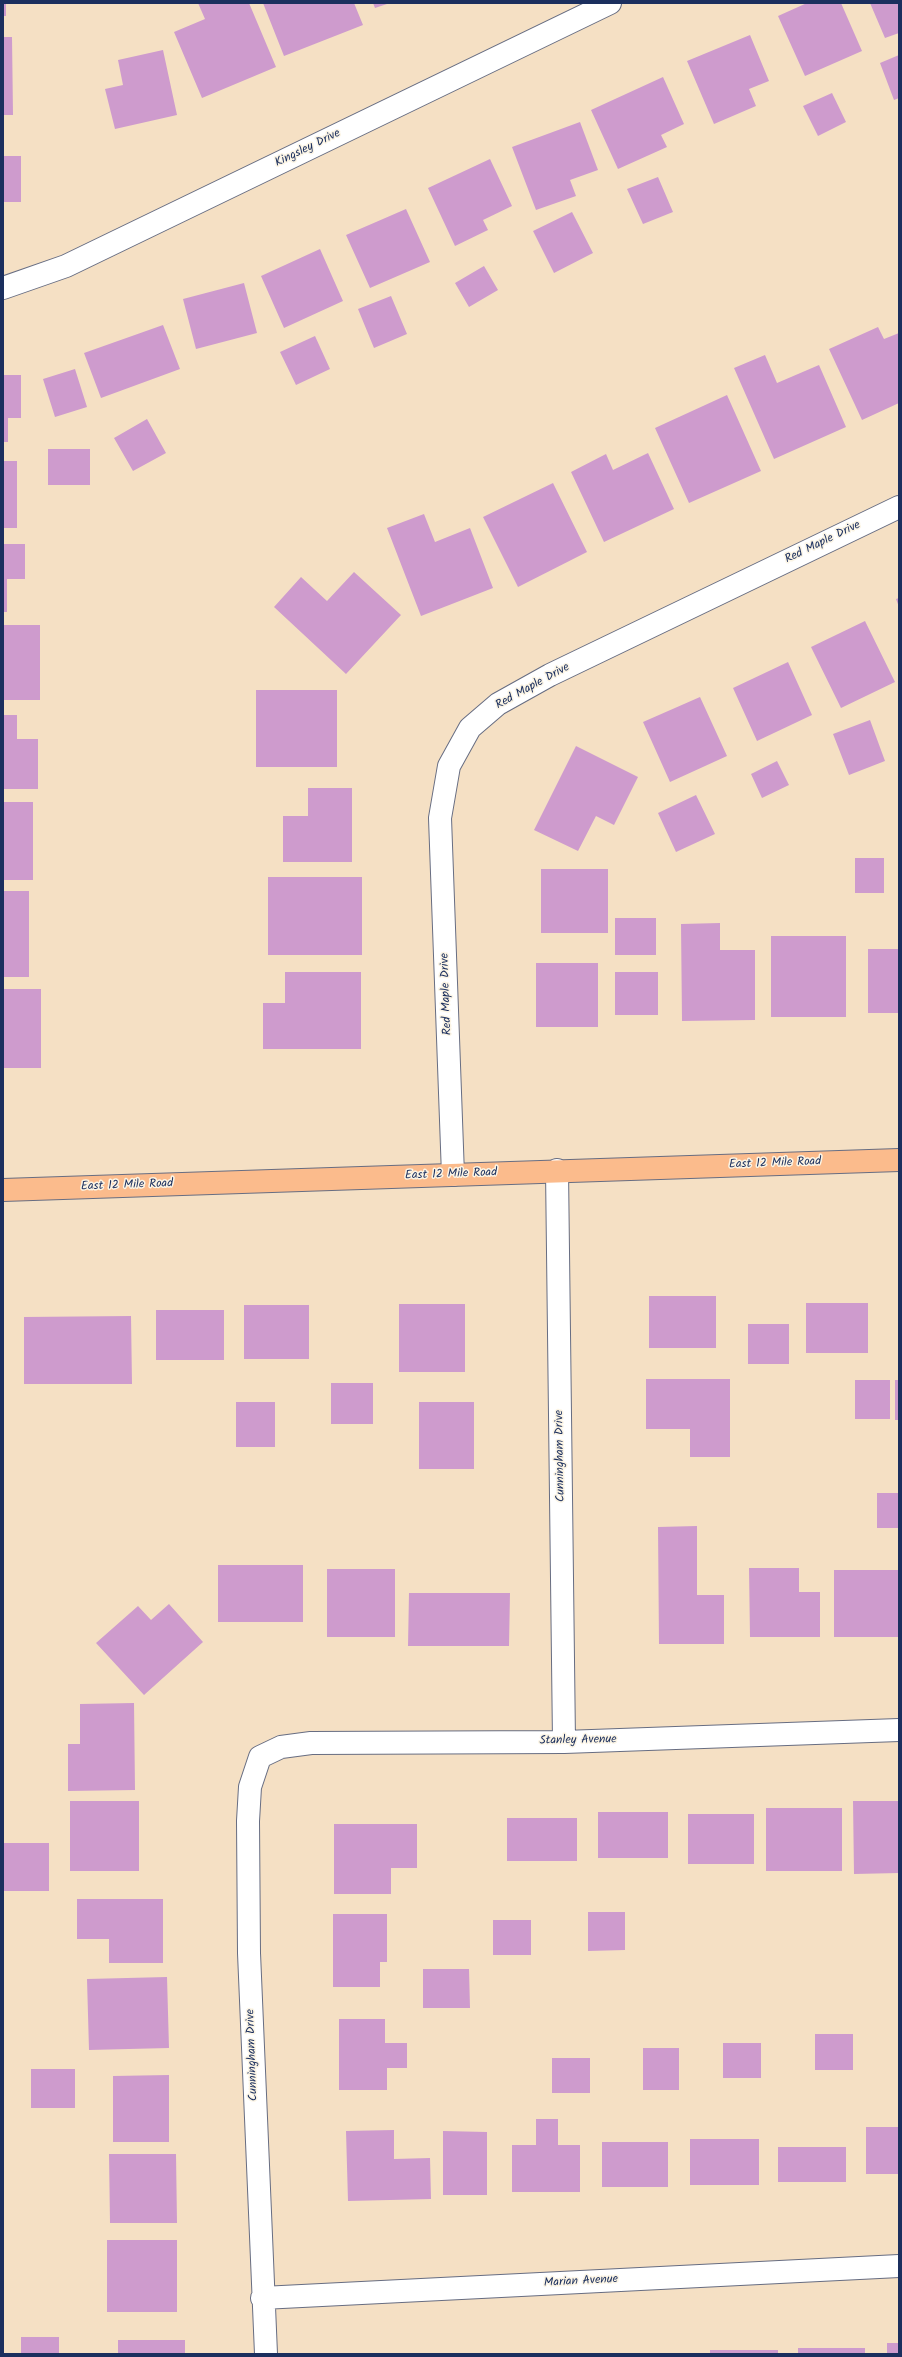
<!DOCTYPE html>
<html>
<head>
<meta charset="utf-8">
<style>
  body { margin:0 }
  #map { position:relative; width:902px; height:2357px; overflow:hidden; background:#f5e0c4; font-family:Kalam,sans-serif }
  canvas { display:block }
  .frame { position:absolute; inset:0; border:4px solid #1b2f5e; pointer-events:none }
</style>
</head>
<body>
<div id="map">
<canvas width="902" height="2357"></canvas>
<div class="frame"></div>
</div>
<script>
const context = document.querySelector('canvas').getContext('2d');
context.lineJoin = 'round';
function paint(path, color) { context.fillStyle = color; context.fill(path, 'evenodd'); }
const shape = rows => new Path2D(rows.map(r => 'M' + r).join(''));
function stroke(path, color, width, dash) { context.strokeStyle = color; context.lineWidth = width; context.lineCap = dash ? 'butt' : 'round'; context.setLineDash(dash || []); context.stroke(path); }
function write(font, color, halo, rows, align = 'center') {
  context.font = font + ' Kalam,sans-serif'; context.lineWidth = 3; context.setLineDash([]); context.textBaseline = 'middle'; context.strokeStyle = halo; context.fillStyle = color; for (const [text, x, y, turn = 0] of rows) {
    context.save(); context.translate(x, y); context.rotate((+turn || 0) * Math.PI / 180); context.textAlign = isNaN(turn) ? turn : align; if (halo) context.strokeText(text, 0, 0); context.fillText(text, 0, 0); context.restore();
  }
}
paint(shape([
  [3,3,6,3,6,16,3,16],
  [198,3,249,3,276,67,202,98,174,32,205,19],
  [263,3,354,3,363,25,284,56],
  [373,3,390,3,375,8],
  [807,3,841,3,862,51,805,76,778,16],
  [870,3,899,3,899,33,885,38],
  [750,35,769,81,749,89,756,106,714,124,687,61],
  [3,37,12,37,13,115,3,115],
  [163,50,177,115,115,129,105,89,123,85,118,60],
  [899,55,899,98,894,100,880,63],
  [663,77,684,124,661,135,667,147,618,169,591,110],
  [832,93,846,122,818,136,803,106],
  [580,122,598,170,570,180,576,196,536,210,512,147],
  [3,156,21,156,21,202,3,202],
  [490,159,512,206,483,220,488,230,455,246,428,188],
  [658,177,673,212,643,224,627,189],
  [406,209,430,262,370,288,346,235],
  [572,212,593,253,554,273,533,231],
  [320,249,343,301,284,328,261,276],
  [484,266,498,290,469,307,455,283],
  [244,283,257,333,196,349,183,299],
  [391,296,407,334,374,348,358,309],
  [163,325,180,369,101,398,84,353],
  [878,327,884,339,899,333,899,403,862,420,829,349],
  [315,336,330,369,296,385,280,352],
  [765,355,777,383,819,365,846,427,774,459,734,368],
  [75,369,87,407,55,417,43,379],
  [3,375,21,375,21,418,8,418,8,442,3,442],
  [727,395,761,471,689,503,655,428],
  [147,419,166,453,133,471,114,438],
  [48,449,90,449,90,485,48,485],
  [648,453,674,509,604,542,571,472,606,454,613,470],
  [3,461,17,461,17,528,3,528],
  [553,483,587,552,518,587,483,517],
  [424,514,435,542,470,528,493,588,421,616,387,528],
  [3,544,25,544,25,579,7,579,7,612,3,612],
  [354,572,401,615,346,674,274,607,301,577,327,601],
  [899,598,899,607,896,599],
  [865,621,895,682,841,708,811,647],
  [3,625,40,625,40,700,3,700],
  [788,662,812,715,757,741,733,688],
  [256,690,337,690,337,767,256,767],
  [700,697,727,756,670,782,643,722],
  [3,715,17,715,17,739,38,739,38,789,3,789],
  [870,720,885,761,849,775,833,734],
  [576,746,638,777,614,825,596,816,578,851,534,830],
  [777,761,789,785,762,798,751,774],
  [308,788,352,788,352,862,283,862,283,816,308,816],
  [696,795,715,834,676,852,658,813],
  [3,802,33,802,33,880,3,880],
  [855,858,884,858,884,893,855,893],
  [541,869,608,869,608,933,541,933],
  [268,877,362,877,362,955,268,955],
  [3,891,29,891,29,977,3,977],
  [615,918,656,918,656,955,615,955],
  [720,923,720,950,755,950,755,1020,682,1021,681,924],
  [771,936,846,936,846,1017,771,1017],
  [868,949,899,949,899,1013,868,1013],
  [536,963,598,963,598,1027,536,1027],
  [285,972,361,972,361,1049,263,1049,263,1003,285,1003],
  [615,972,658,972,658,1015,615,1015],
  [3,989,41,989,41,1068,3,1068],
  [649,1296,716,1296,716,1348,649,1348],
  [806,1303,868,1303,868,1353,806,1353],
  [399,1304,465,1304,465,1372,399,1372],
  [244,1305,309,1305,309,1359,244,1359],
  [156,1310,224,1310,224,1360,156,1360],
  [131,1316,132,1384,24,1384,24,1317],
  [748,1324,789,1324,789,1364,748,1364],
  [646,1379,730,1379,730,1457,690,1457,690,1429,646,1429],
  [855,1380,890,1380,890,1419,855,1419],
  [895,1380,899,1380,899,1420,895,1420],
  [331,1383,373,1383,373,1424,331,1424],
  [236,1402,275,1402,275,1447,236,1447],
  [419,1402,474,1402,474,1469,419,1469],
  [877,1493,899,1493,899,1528,877,1528],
  [697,1526,697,1595,724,1595,724,1644,659,1644,658,1527],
  [218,1565,303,1565,303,1622,218,1622],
  [749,1568,799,1568,799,1592,820,1592,820,1637,750,1637],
  [327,1569,395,1569,395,1637,327,1637],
  [834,1570,899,1570,899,1637,834,1637],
  [409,1593,510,1593,509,1646,408,1646],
  [169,1604,203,1642,144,1695,96,1643,138,1606,151,1620],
  [134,1703,135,1790,68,1791,68,1744,80,1744,80,1704],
  [70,1801,139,1801,139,1871,70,1871],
  [853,1801,899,1801,899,1873,854,1874],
  [766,1808,842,1808,842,1871,766,1871],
  [598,1812,668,1812,668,1858,598,1858],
  [688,1814,754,1814,754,1864,688,1864],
  [507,1818,577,1818,577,1861,507,1861],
  [334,1824,417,1824,417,1868,391,1868,391,1894,334,1894],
  [3,1843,49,1843,49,1891,3,1891],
  [77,1899,163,1899,163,1963,109,1963,109,1939,77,1939],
  [588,1912,625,1912,625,1950,588,1951],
  [333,1914,387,1914,387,1962,380,1962,380,1987,333,1987],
  [493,1920,531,1920,531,1955,493,1955],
  [423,1969,469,1969,470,2008,423,2008],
  [167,1977,169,2048,89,2050,87,1979],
  [339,2019,385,2019,385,2043,407,2043,407,2068,387,2068,387,2090,339,2090],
  [815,2034,853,2034,853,2070,815,2070],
  [723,2043,761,2043,761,2078,723,2078],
  [643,2048,679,2048,679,2090,643,2090],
  [552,2058,590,2058,590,2093,552,2093],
  [31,2069,75,2069,75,2108,31,2108],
  [169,2075,169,2142,113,2142,113,2076],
  [536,2119,558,2119,558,2145,580,2145,580,2192,512,2192,512,2145,536,2145],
  [866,2127,899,2127,899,2174,866,2174],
  [394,2130,394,2159,430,2158,431,2199,348,2201,346,2131],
  [443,2131,487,2132,487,2195,443,2195],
  [690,2139,759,2139,759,2185,690,2185],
  [602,2142,668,2142,668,2187,602,2187],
  [778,2147,846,2147,846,2182,778,2182],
  [109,2154,176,2154,177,2223,110,2223],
  [107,2240,177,2240,177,2312,107,2312],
  [21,2337,59,2337,59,2354,21,2354],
  [118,2340,185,2340,185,2354,118,2354],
  [887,2343,899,2343,899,2354,887,2354],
  [798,2348,865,2348,865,2354,798,2354],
  [710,2350,778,2350,778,2354,710,2354]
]), '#ce9bcd');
const minor = shape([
  [3,288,66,266,610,3],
  [557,1170,564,1742],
  [453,1175,440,818,449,766,470,728,498,704,550,675,899,507],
  [262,2298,899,2266],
  [266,2354,249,1953,248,1821,250,1787,260,1757,281,1747,311,1743,564,1742,899,1730]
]);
const major = shape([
  [3,1190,899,1160]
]);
stroke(minor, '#676d82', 24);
stroke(major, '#676d82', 24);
stroke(minor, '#fff', 22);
stroke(major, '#fbbb8c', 22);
write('12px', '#1b2f5e', '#fcf5e5', [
  ["Kingsley Drive",308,149,-26],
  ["Red Maple Drive",823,543,-26],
  ["Red Maple Drive",533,687,-29],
  ["Red Maple Drive",447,994,-92],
  ["East 12 Mile Road",775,1164,-2],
  ["East 12 Mile Road",451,1175,-2],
  ["East 12 Mile Road",127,1186,-2],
  ["Cunningham Drive",561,1456,-91],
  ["Stanley Avenue",578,1741,-1],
  ["Cunningham Drive",253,2055,-92],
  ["Marian Avenue",581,2282,-3]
]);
</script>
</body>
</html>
